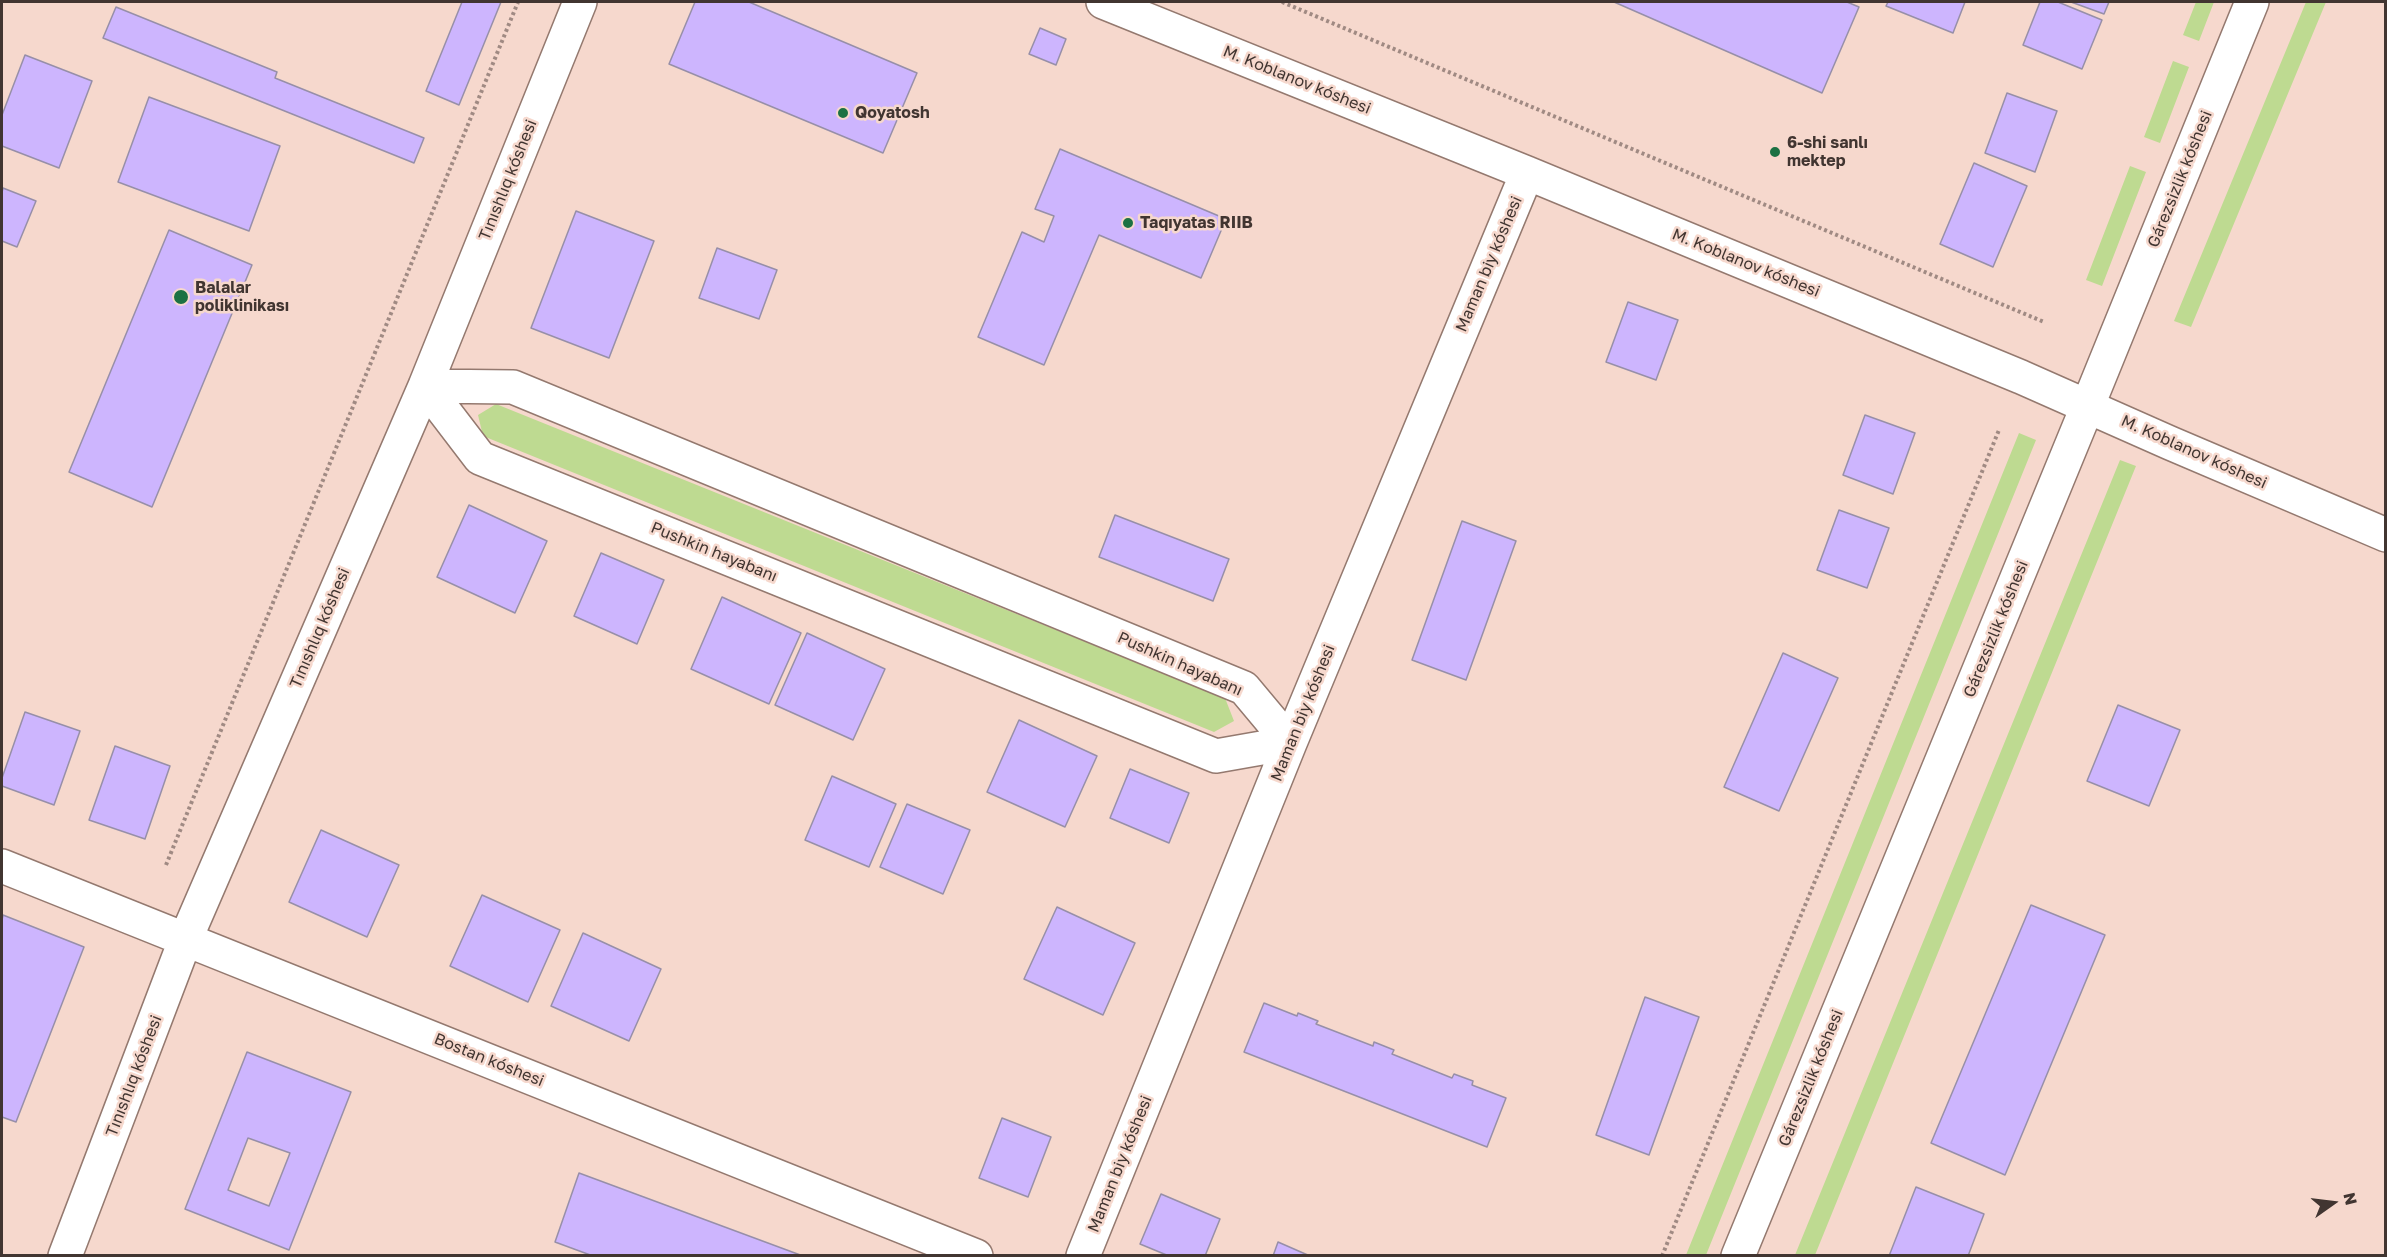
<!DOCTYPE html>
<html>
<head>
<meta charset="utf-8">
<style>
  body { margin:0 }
  #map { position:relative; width:2387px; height:1257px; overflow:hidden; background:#f6d8cd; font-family:"Golos Text",sans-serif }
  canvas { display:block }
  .frame { position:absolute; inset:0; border:3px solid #413531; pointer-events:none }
  .north { position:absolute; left:2303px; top:1173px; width:60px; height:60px; -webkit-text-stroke:4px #f6d8cd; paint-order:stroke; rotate:76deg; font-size:16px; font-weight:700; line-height:24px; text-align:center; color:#413531 }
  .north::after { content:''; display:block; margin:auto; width:21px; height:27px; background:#413531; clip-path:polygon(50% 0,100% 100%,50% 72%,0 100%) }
</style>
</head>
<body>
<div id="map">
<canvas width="2387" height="1257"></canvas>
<div class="frame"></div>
<div class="north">N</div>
</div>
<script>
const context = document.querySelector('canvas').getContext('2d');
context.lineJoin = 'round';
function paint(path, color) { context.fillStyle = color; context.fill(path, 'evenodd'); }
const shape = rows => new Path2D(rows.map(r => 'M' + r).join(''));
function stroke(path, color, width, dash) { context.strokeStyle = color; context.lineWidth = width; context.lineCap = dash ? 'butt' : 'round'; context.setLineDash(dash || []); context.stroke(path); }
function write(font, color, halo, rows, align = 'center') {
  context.font = font + ' "Golos Text",sans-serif'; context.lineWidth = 5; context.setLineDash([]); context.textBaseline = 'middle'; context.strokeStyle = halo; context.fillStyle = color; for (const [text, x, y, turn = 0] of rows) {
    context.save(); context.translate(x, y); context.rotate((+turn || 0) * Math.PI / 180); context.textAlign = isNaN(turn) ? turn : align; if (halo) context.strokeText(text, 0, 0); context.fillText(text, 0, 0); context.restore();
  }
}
paint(shape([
  [2196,2,2214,2,2199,41,2183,35],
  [2306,2,2326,2,2191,327,2174,321],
  [2173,61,2189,67,2160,143,2144,137],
  [2130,166,2146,172,2102,286,2086,280],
  [496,404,1225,698,1234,721,1214,732,483,436,478,415],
  [2019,433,2036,440,1706,1255,1686,1255],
  [2120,460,2136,466,1815,1255,1795,1255]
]), '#beda91');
const building = shape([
  [462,2,501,2,459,105,426,91,462,2],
  [695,2,749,2,917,73,883,153,669,64,695,2],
  [1614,2,1847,2,1859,7,1822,93,1614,2],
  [1888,2,1965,2,1953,33,1886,6,1888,2],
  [2040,2,2058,2,2102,20,2082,69,2023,45,2040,2],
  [2071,2,2109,2,2104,14,2071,2],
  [116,7,277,72,275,78,424,138,414,163,103,38,116,7],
  [1040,28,1066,39,1056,65,1029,54,1040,28],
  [25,55,92,81,59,168,2,146,2,115,25,55],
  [2007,93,2057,111,2035,172,1985,153,2007,93],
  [149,97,280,146,249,231,118,182,149,97],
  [1060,149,1226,219,1201,278,1099,235,1044,365,978,337,1022,232,1044,242,1054,216,1035,209,1060,149],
  [1974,163,2027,186,1993,267,1940,244,1974,163],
  [3,188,36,201,17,247,2,241,2,192,3,188],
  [576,211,654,241,609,358,531,328,576,211],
  [169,230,252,265,152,507,69,472,169,230],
  [717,248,777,270,759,319,699,298,717,248],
  [1628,302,1678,320,1656,380,1606,362,1628,302],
  [1865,415,1915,433,1893,494,1843,475,1865,415],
  [469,505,547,541,515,613,437,577,469,505],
  [1839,510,1889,528,1867,588,1817,570,1839,510],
  [1115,515,1229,559,1213,601,1099,557,1115,515],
  [1462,521,1516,541,1466,680,1412,660,1462,521],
  [601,553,664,580,637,644,574,616,601,553],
  [722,597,801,633,769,704,691,669,722,597],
  [807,633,885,669,853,740,775,705,807,633],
  [1783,653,1838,678,1779,811,1724,787,1783,653],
  [2118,705,2180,730,2149,806,2087,781,2118,705],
  [25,712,80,731,54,805,2,786,2,778,25,712],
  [1019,720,1097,756,1065,827,987,792,1019,720],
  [115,746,170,766,145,839,89,820,115,746],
  [1130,769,1189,793,1169,843,1110,818,1130,769],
  [832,776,896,804,869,867,805,840,832,776],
  [907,804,970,830,943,894,880,867,907,804],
  [321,830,399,865,367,937,289,902,321,830],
  [482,895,560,930,528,1002,450,966,482,895],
  [2031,905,2105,935,2005,1175,1931,1143,2031,905],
  [1057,907,1135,943,1103,1015,1024,979,1057,907],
  [3,915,84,947,16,1122,2,1117,2,920,3,915],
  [583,933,661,969,629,1041,551,1006,583,933],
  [1645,997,1699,1017,1649,1155,1596,1135,1645,997],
  [1264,1003,1297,1016,1298,1013,1318,1021,1316,1024,1373,1046,1374,1042,1394,1050,1392,1054,1452,1078,1454,1074,1473,1081,1472,1085,1506,1098,1487,1147,1244,1052,1264,1003],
  [247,1052,351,1092,289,1250,185,1209,247,1052],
  [248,1138,290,1153,269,1206,228,1190,248,1138],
  [1002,1118,1051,1137,1028,1197,979,1178,1002,1118],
  [579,1173,803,1256,593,1256,555,1242,579,1173],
  [1916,1187,1984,1214,1968,1256,1889,1256,1916,1187],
  [1161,1194,1220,1219,1205,1256,1169,1256,1140,1244,1161,1194],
  [1278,1242,1310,1256,1273,1256,1278,1242]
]);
paint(building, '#cdb5fe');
stroke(building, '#978fa8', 1.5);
const minor = shape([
  [1103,2,1527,173,2021,377,2170,443,2386,535],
  [425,386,513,387,1244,688,1290,743,1216,756,480,458,425,386],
  [2,866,976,1256],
  [65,1256,186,938,425,386,580,2],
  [1083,1256,1290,743,1527,173],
  [1738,1256,2088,405,2252,2]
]);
stroke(minor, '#94796f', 36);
stroke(shape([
  [1282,2,2044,322],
  [166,865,518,2],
  [1662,1256,1999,430]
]), '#a08a83', 4, [3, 3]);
stroke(minor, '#fff', 33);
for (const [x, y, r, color] of [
  [843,113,6,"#1c7143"],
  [1775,152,6,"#1c7143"],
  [1128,223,6,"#1c7143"],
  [181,297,8,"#1c7143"]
]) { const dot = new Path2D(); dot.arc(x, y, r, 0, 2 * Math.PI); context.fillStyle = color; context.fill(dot); stroke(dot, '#f6d8cd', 2); }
write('16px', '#413531', '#f6d8cd', [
  ["M. Koblanov kóshesi",1297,80,22],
  ["Gárezsizlik kóshesi",2180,179,-68],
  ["Tınıshlıq kóshesi",508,180,-68],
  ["M. Koblanov kóshesi",1746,263,22],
  ["Maman biy kóshesi",1489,264,-67],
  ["M. Koblanov kóshesi",2194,452,24],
  ["Pushkin hayabanı",714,552,22],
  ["Tınıshlıq kóshesi",320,628,-67],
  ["Gárezsizlik kóshesi",1996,629,-68],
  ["Pushkin hayabanı",1180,664,24],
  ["Maman biy kóshesi",1303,713,-68],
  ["Bostan kóshesi",489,1060,22],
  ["Tınıshlıq kóshesi",134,1076,-69],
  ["Gárezsizlik kóshesi",1811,1078,-68],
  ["Maman biy kóshesi",1120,1164,-68]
]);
write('bold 16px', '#413531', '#f6d8cd', [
  ["Qoyatosh",855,113],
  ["6-shi sanlı",1787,143],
  ["mektep",1787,161],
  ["Taqıyatas RIIB",1140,223],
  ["Balalar",195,288],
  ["poliklinikası",195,306]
], 'left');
</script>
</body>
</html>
